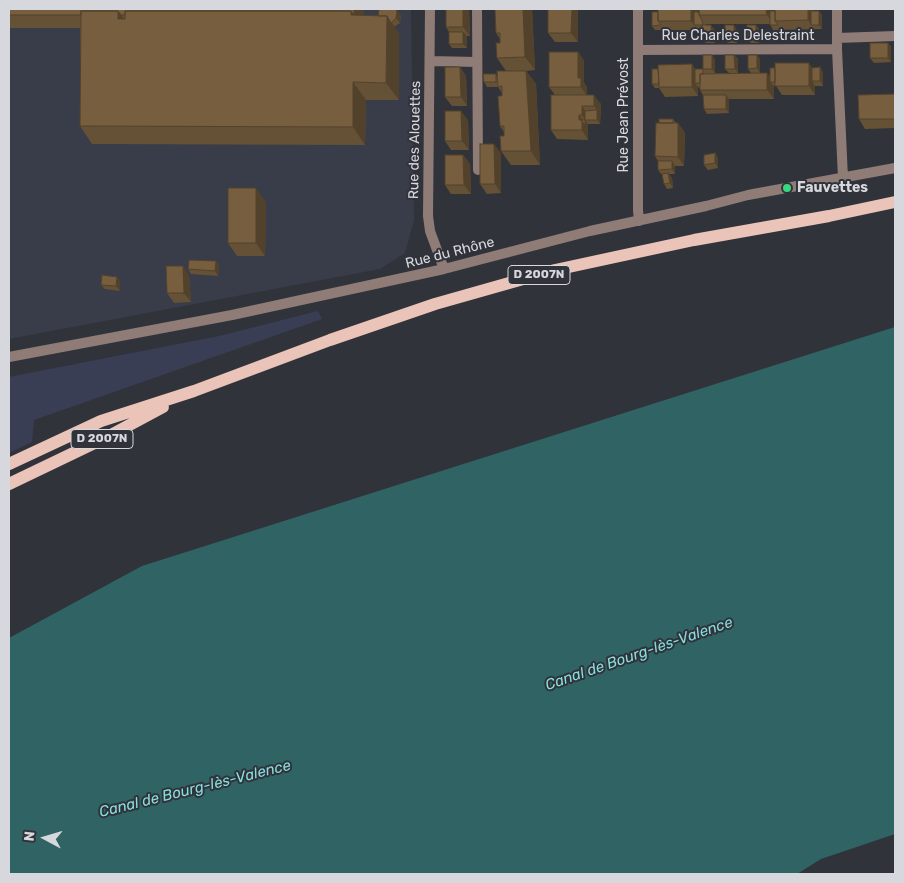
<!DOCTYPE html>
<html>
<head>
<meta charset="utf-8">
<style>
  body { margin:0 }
  #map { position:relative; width:904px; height:883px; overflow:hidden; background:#31333b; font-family:Rubik,sans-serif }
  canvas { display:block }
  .frame { position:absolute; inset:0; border:10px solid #d7d8de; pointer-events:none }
  .north { position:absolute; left:20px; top:813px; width:50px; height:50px; -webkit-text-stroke:4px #31333b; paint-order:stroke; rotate:276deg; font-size:14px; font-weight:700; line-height:20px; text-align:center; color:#d7d8de }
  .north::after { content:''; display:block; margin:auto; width:18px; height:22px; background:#d7d8de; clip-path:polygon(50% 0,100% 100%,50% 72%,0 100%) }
</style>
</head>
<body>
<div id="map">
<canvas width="904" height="883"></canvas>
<div class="frame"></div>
<div class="north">N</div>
</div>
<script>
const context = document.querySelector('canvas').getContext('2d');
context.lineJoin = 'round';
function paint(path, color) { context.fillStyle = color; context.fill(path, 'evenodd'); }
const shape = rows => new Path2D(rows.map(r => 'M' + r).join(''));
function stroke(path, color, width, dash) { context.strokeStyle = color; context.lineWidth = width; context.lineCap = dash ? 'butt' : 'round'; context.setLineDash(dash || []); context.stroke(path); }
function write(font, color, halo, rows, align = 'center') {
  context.font = font + ' Rubik,sans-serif'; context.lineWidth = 4; context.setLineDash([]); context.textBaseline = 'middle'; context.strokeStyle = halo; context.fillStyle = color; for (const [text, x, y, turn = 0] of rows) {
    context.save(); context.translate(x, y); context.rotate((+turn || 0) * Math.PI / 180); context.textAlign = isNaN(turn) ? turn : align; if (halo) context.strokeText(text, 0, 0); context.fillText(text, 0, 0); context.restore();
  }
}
paint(shape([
  [9,9,411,9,414,220,405,253,380,269,9,339]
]), '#393c49');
paint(shape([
  [318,311,322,319,34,420,32,442,9,453,9,377,219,336]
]), '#3a3e55');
paint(shape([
  [895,327,895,834,821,859,797,874,9,874,9,638,142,566]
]), '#306464');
stroke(shape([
  [430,9,428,216,430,231,444,269],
  [477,9,478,170],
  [638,9,638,210,639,221],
  [837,9,837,49,843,178],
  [837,38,895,36],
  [638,50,837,49],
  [430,61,477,62],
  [9,357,232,315,444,269,590,231,706,206,748,195,895,168]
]), '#8f7c77', 10);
stroke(shape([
  [9,464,101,421,194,391,330,340,435,304,555,270,694,240,829,216,895,202],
  [9,484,109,436,163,407]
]), '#ebc4b9', 12);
paint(shape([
  [9,9,364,16,401,15,400,23,394,27,399,33,399,100,366,100,365,145,92,144,80,126,80,28,9,28],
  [469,9,470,36,467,36,467,48,452,48,449,44,449,32,446,27],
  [495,9,532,9,535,70,526,71,536,84,540,165,511,165,501,151,504,136,504,132,500,126,502,93,498,87,487,87,484,82,506,71,497,58,500,43,500,39,496,33],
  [548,9,583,9,578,9,578,42,555,42,548,33],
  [698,9,698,12,699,12,699,9,773,9,773,11,775,11,775,9,814,9,814,11,819,11,822,15,822,29,773,30,770,24,706,24,706,25,715,30,715,43,706,43,703,39,703,30,655,30,652,26,652,12],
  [756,25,759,29,759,43,751,43,747,39],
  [737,30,737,43,728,43,725,39],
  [888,43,891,47,891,62,874,63,870,58],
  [578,52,584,61,584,83,587,87,587,95,601,104,600,124,588,124,588,140,557,139,551,130,555,95,549,87],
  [712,55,715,60,715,73,729,73,725,69,734,55,738,59,738,73,751,73,748,69,757,55,760,59,760,73,770,77,812,68,823,72,823,86,815,86,815,95,782,95,776,86,774,86,774,99,729,99,729,113,707,114,704,109,703,95,700,90,700,88,698,87,698,96,665,97,659,88,655,88,652,84,658,69,692,64,695,69,703,69],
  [460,67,466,76,467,106,452,106,445,97],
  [895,88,895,128,865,129,859,119,895,94],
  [673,119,676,123,678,123,685,133,684,166,675,166,675,174,669,174,672,178,673,188,667,189,664,184,662,174,661,174,658,170,658,161,655,156,659,123],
  [468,120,469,150,451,150,445,141],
  [501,153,501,193,487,194,480,184],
  [715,153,718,158,718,168,708,170,704,165],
  [463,155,470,164,471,194,451,194,445,185],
  [266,202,265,256,237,256,228,243],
  [216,261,219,266,218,276,191,274,188,269],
  [189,275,191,302,174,303,167,293],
  [120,281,120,291,105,289,101,285]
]), '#655135');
paint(shape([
  [354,9,364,9,363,33,351,15,351,11],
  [463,9,469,9,470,36,463,27],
  [523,9,532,9,535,70,525,57],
  [572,9,578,9,578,42,571,33],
  [691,9,698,9,698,25,694,25,691,21],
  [766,9,773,9,773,24,767,15],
  [808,9,814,9,814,25,811,25,808,20],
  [118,11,131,28,118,19],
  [397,11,401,15,400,23,396,18],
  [819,11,822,15,822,29,819,25],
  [387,16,399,33,399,100,386,83],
  [711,25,715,30,715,43,712,39],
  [734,25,737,30,737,43,734,39],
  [756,25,759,29,759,43,756,39],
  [463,32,467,36,467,48,463,44],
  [888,43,891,47,891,62,888,58],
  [578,52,584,61,584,83,587,87,587,96,581,87,578,78],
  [712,55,715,60,715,73,712,69],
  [734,55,738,59,738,73,735,69],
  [757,55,760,59,760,73,757,68],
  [809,63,815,72,812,81,815,86,815,95,809,86],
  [692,64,698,74,695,83,698,87,698,96,692,87],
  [460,67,466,76,467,106,461,97],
  [820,67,823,72,823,86,820,81],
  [526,71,536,84,540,165,531,151],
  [767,73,774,82,770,82,774,86,774,99,767,90],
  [353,82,366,100,365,145,353,127],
  [594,95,601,104,600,124,597,120,597,110,594,106],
  [726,95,729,99,729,113,726,109],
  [582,106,588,115,585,120,582,115],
  [461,111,468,120,469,150,462,141],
  [579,115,585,123,585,120,588,124,588,129,585,125,588,129,588,140,582,130,579,120],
  [678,123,685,133,684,166,678,157],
  [494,144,501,153,501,193,495,184],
  [715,153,718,158,718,168,715,163],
  [463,155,470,164,471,194,464,185],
  [672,161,675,166,675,174,672,169],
  [668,173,672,178,673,188,670,183],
  [256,188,266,202,265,256,256,243],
  [216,261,219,266,218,276,215,271],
  [183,266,189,275,191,302,184,293],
  [117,277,120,281,120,291,116,286]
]), '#53422b');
const building = shape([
  [9,9,354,9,354,15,351,11,125,11,125,15,121,15,118,11,81,11,81,15,9,15,9,9],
  [379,9,396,9,397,11,396,18,391,23,387,16,378,16,379,9],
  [446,9,463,9,463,27,446,27,446,9],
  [495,9,523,9,525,57,497,58,496,43,500,43,500,33,496,33,495,9],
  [548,9,572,9,571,33,548,33,548,9],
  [658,9,691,9,691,21,658,21,658,9],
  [699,9,766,9,767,15,699,15,699,9],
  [775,9,808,9,808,20,775,21,775,9],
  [81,11,118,11,118,19,125,19,125,11,351,11,351,15,387,16,386,83,353,82,353,127,80,126,81,11],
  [770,11,775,11,775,21,778,25,770,25,770,11],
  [811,11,819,11,819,25,811,25,811,11],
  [652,12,658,12,658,21,661,25,652,26,652,12],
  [694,12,699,12,699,15,702,20,703,25,694,25,694,12],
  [702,25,711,25,712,39,703,39,702,25],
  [725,25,734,25,734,39,725,39,725,25],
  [747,25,756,25,756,39,747,39,747,25],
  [449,32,463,32,463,44,449,44,449,32],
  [870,43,888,43,888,58,870,58,870,43],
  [549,52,578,52,578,78,581,78,581,87,549,87,549,52],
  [703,55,712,55,712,69,703,69,703,55],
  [725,55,734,55,735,69,725,69,725,55],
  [748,55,757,55,757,68,748,69,748,55],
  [775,63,809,63,809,86,775,86,775,63],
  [692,64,692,87,659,87,658,65,692,64],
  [445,67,460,67,461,97,445,97,445,67],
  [820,67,820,81,812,81,812,68,820,67],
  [770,68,775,68,775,82,770,82,770,68],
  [652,69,658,69,659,84,652,84,652,69],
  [695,69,703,69,703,74,700,74,700,83,695,83,695,69],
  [497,71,526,71,531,151,501,151,500,136,504,136,504,126,500,126,498,96,502,96,502,86,498,87,497,71],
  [767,73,767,90,700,90,700,74,767,73],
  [483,74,496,74,496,82,484,82,483,74],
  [895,88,895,119,859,119,858,95,895,94,895,88],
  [551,95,594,95,594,106,582,106,582,115,579,115,579,120,582,120,582,130,551,130,551,95],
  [703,95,726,95,726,109,704,109,703,95],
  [597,110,597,120,585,120,585,125,582,121,582,120,585,120,585,111,597,110],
  [445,111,461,111,462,141,445,141,445,111],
  [659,119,673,119,673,123,659,123,659,119],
  [656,123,678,123,678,157,655,156,656,123],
  [480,144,494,144,495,184,480,184,480,144],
  [715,153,715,163,704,165,704,155,715,153],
  [445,155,463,155,464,185,445,185,445,155],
  [658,161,672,161,672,169,658,170,658,161],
  [668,173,670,183,664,184,662,174,668,173],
  [228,188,256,188,256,243,228,243,228,188],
  [189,260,216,261,215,271,188,269,189,260],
  [166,266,183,266,184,293,167,293,166,266],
  [102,275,117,277,116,286,101,285,102,275]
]);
paint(building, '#765e3e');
stroke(building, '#53422b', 1);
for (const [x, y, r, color] of [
  [787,188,5,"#37d880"]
]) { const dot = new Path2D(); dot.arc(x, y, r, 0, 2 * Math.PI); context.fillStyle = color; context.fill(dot); stroke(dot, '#31333b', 2); }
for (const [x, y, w] of [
  [539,275,62],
  [102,439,62]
]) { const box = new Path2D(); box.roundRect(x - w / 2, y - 9.5, w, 19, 4); context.fillStyle = '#31333b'; context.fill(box); stroke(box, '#d7d8de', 1); }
write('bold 12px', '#d7d8de', null, [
  ["D 2007N",539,275],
  ["D 2007N",102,439]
]);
write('14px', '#d7d8de', '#31333b', [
  ["Rue Charles Delestraint",738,36],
  ["Rue Jean Prévost",624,115,-90],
  ["Rue des Alouettes",415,140,-89],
  ["Rue du Rhône",450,253,-14]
]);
write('bold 14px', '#d7d8de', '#31333b', [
  ["Fauvettes",797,188]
], 'left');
write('italic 15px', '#86dfdf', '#31333b', [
  ["Canal de Bourg-lès-Valence",639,654,-19],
  ["Canal de Bourg-lès-Valence",195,789,-14]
]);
</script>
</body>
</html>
